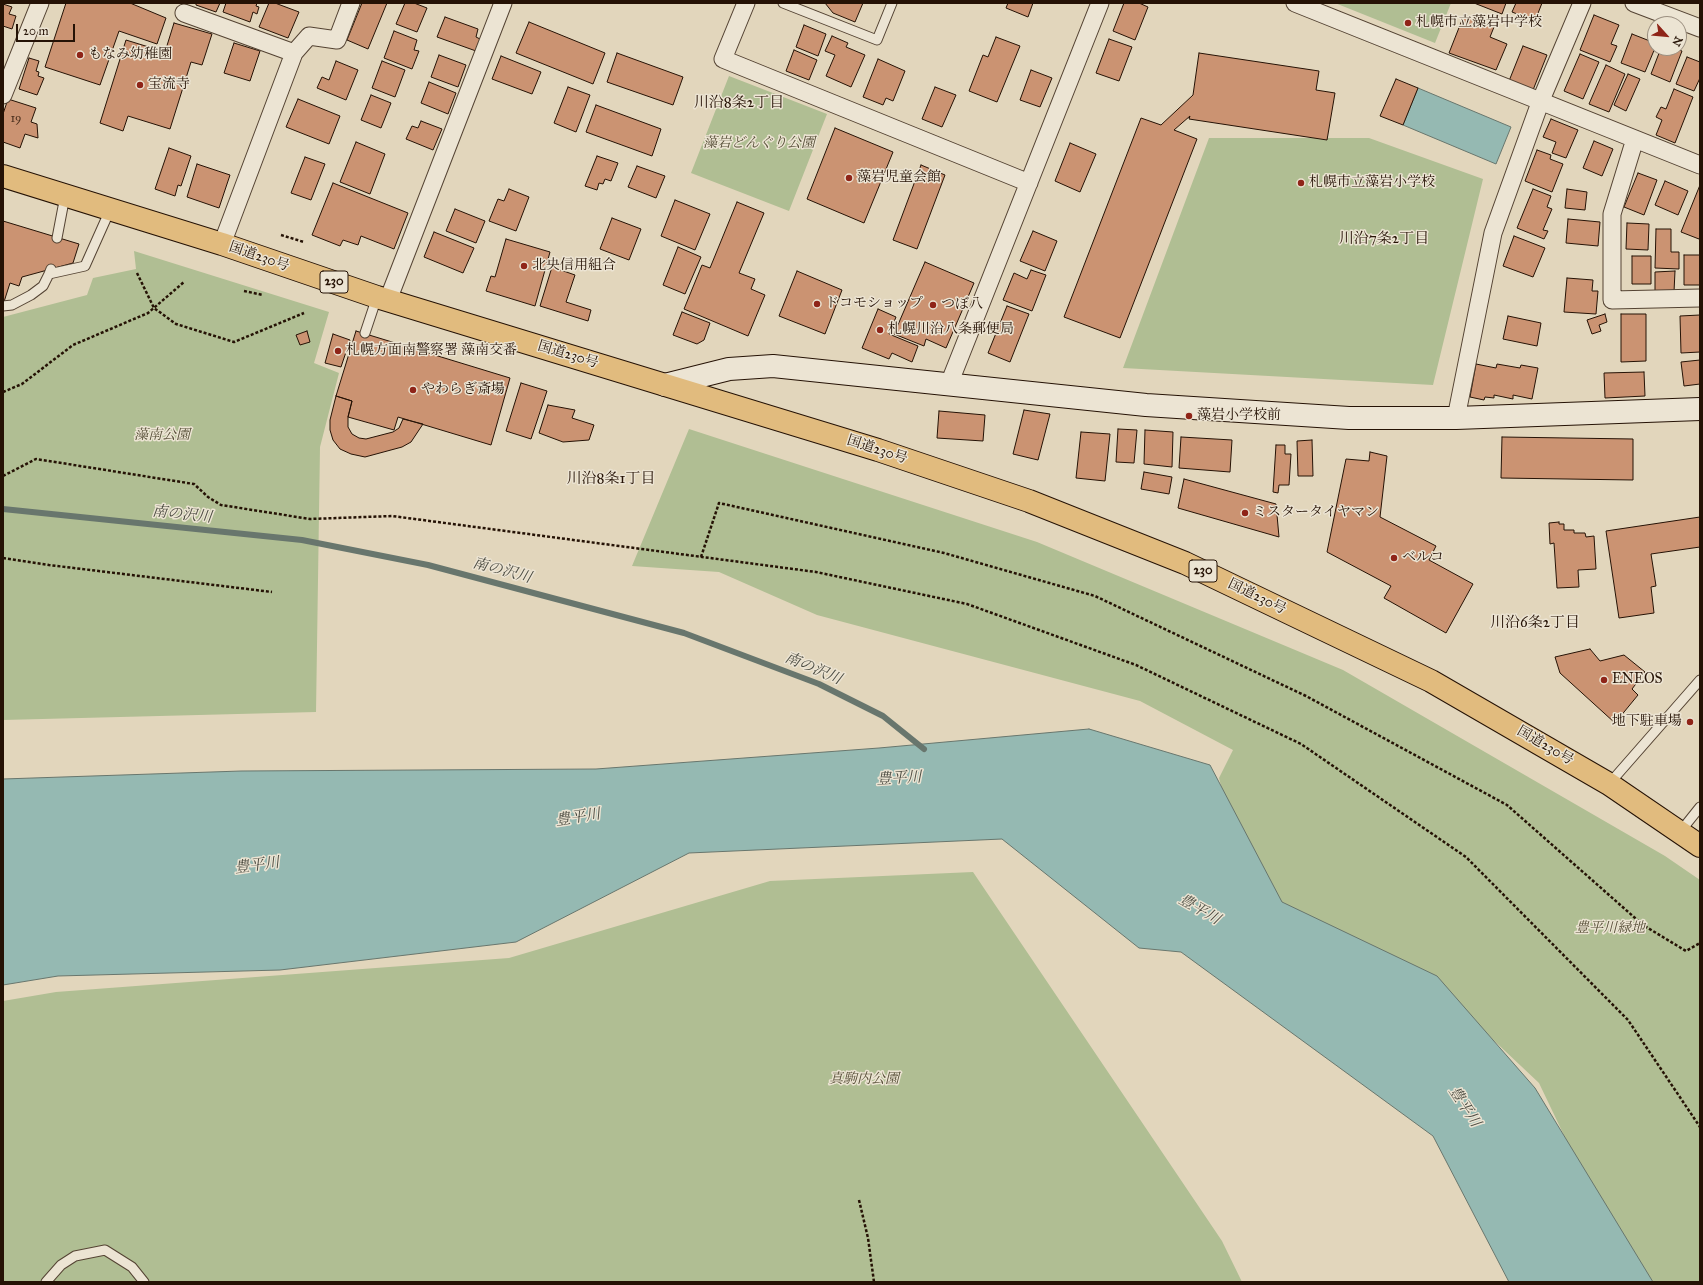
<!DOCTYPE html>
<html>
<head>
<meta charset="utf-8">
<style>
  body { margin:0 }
  #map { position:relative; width:1703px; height:1285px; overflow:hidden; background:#e2d6bc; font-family:"IM FELL Great Primer",serif }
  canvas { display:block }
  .frame { position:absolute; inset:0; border:4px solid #251205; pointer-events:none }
  .north { position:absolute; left:1647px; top:16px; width:40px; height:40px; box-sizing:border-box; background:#ece4d3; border:1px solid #9c9081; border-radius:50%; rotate:117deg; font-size:11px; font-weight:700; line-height:16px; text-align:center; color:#251205 }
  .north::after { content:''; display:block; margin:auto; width:14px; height:18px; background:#8f2418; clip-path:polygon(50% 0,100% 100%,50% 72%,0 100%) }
  .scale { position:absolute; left:16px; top:24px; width:59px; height:18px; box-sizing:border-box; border:2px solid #251205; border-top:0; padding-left:5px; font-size:12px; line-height:14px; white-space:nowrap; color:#251205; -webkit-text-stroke:3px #ece4d3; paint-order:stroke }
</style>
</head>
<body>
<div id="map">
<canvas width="1703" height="1285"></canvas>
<div class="frame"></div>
<div class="north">N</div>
<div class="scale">20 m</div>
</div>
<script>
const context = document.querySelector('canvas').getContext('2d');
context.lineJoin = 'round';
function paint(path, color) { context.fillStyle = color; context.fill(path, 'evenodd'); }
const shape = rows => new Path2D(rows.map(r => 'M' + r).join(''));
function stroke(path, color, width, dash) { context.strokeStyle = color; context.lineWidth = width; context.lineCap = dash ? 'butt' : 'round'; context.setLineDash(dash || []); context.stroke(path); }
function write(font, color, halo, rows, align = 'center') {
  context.font = font + ' "IM FELL Great Primer","Noto Serif JP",serif'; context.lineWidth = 3; context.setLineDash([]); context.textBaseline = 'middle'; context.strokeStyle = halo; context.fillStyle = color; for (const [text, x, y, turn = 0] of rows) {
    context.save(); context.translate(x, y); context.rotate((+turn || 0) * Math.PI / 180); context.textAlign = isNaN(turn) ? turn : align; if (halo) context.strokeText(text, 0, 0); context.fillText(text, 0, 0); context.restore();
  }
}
paint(shape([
  [1335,3,1451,3,1435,43],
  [729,76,827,114,789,211,691,173],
  [1209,138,1369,138,1483,179,1433,385,1123,368],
  [134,251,329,312,314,363,339,373,320,447,316,712,3,720,3,317,87,295,93,278,136,269],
  [689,429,1037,542,1343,670,1665,856,1700,880,1700,1282,1650,1282,1602,1215,1539,1083,1487,1034,1282,916,1234,837,1219,778,1233,750,1140,701,817,615,719,572,632,566],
  [973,872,1222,1241,1242,1282,3,1282,3,1001,56,992,509,958,770,881]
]), '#b0be93');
const water = shape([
  [1418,88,1511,127,1496,164,1403,125,1418,88],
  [1089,729,1210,765,1282,902,1437,976,1535,1088,1653,1282,1509,1282,1433,1136,1181,952,1139,948,1002,839,689,853,516,942,280,970,58,976,3,985,3,779,241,771,596,769,879,748,1089,729]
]);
paint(water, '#95b9b2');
stroke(water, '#68766d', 1);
stroke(shape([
  [3,509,302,540,428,565,684,633,819,684,883,716,924,749]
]), '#68766d', 6);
const building = shape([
  [66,3,130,3,166,18,157,44,119,31,100,85,45,67,66,3],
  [196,3,220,3,216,12,196,5,196,3],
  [226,3,257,3,256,6,259,7,257,14,253,12,250,22,223,12,226,3],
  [269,3,275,3,299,12,288,38,259,27,269,3],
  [362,3,387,3,368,49,347,40,362,3],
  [405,3,414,3,427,8,417,32,396,24,405,3],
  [825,3,863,3,855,22,833,13,825,3],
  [1008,3,1033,3,1028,17,1006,8,1008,3],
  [1124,3,1139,3,1148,7,1135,40,1113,31,1124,3],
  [1474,3,1506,3,1502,14,1474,3],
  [1516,3,1542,3,1535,21,1512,12,1516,3],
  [3,4,12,7,9,14,16,16,12,29,3,26,3,4],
  [1464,15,1494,27,1490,37,1507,44,1496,70,1449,53,1464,15],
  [1594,15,1619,25,1611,44,1617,46,1610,62,1580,50,1594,15],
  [445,17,478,29,476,37,480,39,476,51,437,37,445,17],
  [529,22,605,53,593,84,516,53,529,22],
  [174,23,212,34,202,65,191,62,170,129,128,116,123,131,100,123,126,40,165,52,174,23],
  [804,25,826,34,818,56,796,47,804,25],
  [394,31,417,40,414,50,419,51,412,69,384,58,394,31],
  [1632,34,1655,43,1655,48,1645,72,1621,63,1632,34],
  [832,36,848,43,846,47,865,55,851,87,826,76,835,55,825,51,832,36],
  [996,37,1020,46,997,102,969,91,983,55,988,57,996,37],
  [1109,39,1132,47,1119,81,1096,73,1109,39],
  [234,43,260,51,250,81,224,73,234,43],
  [1523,46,1547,55,1533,90,1509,81,1523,46],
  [1661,48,1673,48,1682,51,1670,82,1651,74,1661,48],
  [794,50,817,60,809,80,786,71,794,50],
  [617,53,683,77,673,105,607,82,617,53],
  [1199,53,1319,71,1316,90,1335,93,1327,140,1189,119,1190,116,1174,130,1197,139,1120,338,1064,317,1141,118,1161,125,1193,95,1199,53],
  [1580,54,1599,62,1583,99,1564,91,1580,54],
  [439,55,466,65,458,87,431,77,439,55],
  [501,56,541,72,532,94,492,79,501,56],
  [1687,57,1700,62,1700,78,1694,91,1676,84,1687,57],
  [29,58,39,61,36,71,39,72,38,76,44,78,37,95,19,89,29,58],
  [878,59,905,71,893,101,886,98,883,105,863,97,878,59],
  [336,61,358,70,346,100,317,88,322,77,329,80,336,61],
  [382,61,405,70,395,97,372,88,382,61],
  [1606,65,1625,74,1609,112,1589,104,1606,65],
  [1031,70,1052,78,1040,107,1020,100,1031,70],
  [1628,74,1640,79,1626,111,1614,105,1628,74],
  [1396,79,1418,88,1403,125,1380,116,1396,79],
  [429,82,456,93,448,114,421,103,429,82],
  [568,87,590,95,576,132,554,123,568,87],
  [935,87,956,95,942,127,922,119,935,87],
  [1674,89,1693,97,1675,143,1656,135,1662,120,1656,117,1661,107,1666,109,1674,89],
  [371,95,391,103,381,128,361,120,371,95],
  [8,99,36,108,31,122,37,124,38,138,25,134,20,148,3,142,3,114,8,99],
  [298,99,340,116,329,144,286,127,298,99],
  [596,105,661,129,652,156,586,132,596,105],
  [1551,119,1578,130,1566,158,1552,153,1556,142,1543,137,1551,119],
  [421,121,442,129,433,150,406,139,412,126,418,128,421,121],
  [835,128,893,152,864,223,807,199,835,128],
  [1594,141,1613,149,1602,176,1583,168,1594,141],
  [356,142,385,154,370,194,340,182,356,142],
  [1070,143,1096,154,1080,192,1055,181,1070,143],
  [169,148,191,156,181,186,178,185,175,196,155,189,169,148],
  [1537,150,1551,155,1550,159,1563,164,1552,192,1525,181,1537,150],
  [597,156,618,163,611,181,605,179,603,184,599,183,597,190,585,186,597,156],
  [305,157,325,164,311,200,291,193,305,157],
  [197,164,230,175,219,208,187,197,197,164],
  [921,165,945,175,917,249,893,240,921,165],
  [637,166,665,176,656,198,628,187,637,166],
  [1638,173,1657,180,1644,215,1624,207,1638,173],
  [1665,181,1688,191,1678,215,1655,205,1665,181],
  [333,183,408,213,394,249,361,236,358,245,343,240,340,246,312,235,333,183],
  [1700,185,1700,236,1699,239,1681,232,1700,185],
  [509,189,529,197,516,231,489,221,498,199,504,201,509,189],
  [1533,189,1551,196,1547,207,1552,209,1543,230,1548,231,1544,239,1517,228,1533,189],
  [1567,189,1587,192,1585,210,1565,208,1567,189],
  [675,200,710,214,695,250,661,236,675,200],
  [737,202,764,213,739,273,755,279,751,289,765,295,748,336,684,309,702,265,710,268,737,202],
  [455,209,485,221,476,243,446,231,455,209],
  [612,218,641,229,629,260,600,249,612,218],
  [1568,219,1600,222,1598,246,1566,243,1568,219],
  [3,221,79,244,73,263,22,277,19,286,10,283,3,305,3,221],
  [1627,223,1649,224,1648,250,1626,249,1627,223],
  [1656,229,1671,229,1671,252,1679,252,1679,269,1655,268,1656,229],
  [1033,231,1057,241,1045,271,1020,261,1033,231],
  [434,232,474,248,463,273,424,257,434,232],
  [1514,236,1545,248,1533,277,1503,266,1514,236],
  [506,239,550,252,535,306,486,291,491,276,495,277,506,239],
  [678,247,701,257,685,294,663,285,678,247],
  [1684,255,1700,255,1700,285,1684,285,1684,255],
  [1632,256,1651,256,1651,284,1632,284,1632,256],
  [925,262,974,283,946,348,926,339,924,346,894,334,925,262],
  [552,267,575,275,566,302,591,310,588,321,540,306,552,267],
  [1031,270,1046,275,1032,311,1003,300,1014,273,1027,279,1031,270],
  [797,271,842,290,825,334,779,316,797,271],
  [1675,271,1674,292,1655,292,1655,272,1675,271],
  [1567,278,1593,280,1592,291,1598,291,1596,314,1564,312,1567,278],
  [1007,306,1029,314,1010,362,988,353,1007,306],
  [878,309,896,317,889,334,918,346,912,362,892,353,889,359,862,348,878,309],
  [682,312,710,323,704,340,697,344,673,335,682,312],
  [1605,314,1607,322,1599,325,1601,331,1592,334,1587,320,1605,314],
  [1621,314,1646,314,1646,361,1621,362,1621,314],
  [1700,315,1700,352,1681,353,1680,316,1700,315],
  [1508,316,1541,323,1537,346,1503,339,1508,316],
  [307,331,310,342,300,345,296,335,307,331],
  [356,331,510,378,491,445,398,417,394,430,348,417,352,401,336,396,356,331],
  [333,334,350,340,341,367,325,363,333,334],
  [1700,360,1700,384,1684,386,1681,362,1700,360],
  [1476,364,1496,368,1497,364,1520,368,1521,365,1538,368,1532,399,1513,395,1513,399,1494,395,1494,398,1485,397,1484,400,1470,397,1476,364],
  [1644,372,1645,396,1605,398,1604,373,1644,372],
  [521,383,547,391,531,439,506,431,521,383],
  [336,396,352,401,348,417,348,427,352,434,359,438,366,439,393,432,399,428,403,419,423,424,411,442,402,447,365,457,351,454,340,449,333,440,330,430,330,420,336,396],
  [548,405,575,410,572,418,594,425,589,440,563,442,539,433,548,405],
  [1024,410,1050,414,1038,460,1013,454,1024,410],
  [939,411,985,415,983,441,937,438,939,411],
  [1118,429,1137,430,1134,463,1116,462,1118,429],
  [1145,430,1173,432,1172,467,1144,464,1145,430],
  [1081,432,1110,434,1105,481,1076,478,1081,432],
  [1181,437,1232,440,1230,472,1179,468,1181,437],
  [1502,437,1633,439,1633,480,1501,478,1502,437],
  [1312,440,1313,476,1298,476,1297,441,1312,440],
  [1276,445,1285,445,1285,454,1291,454,1289,485,1279,485,1278,493,1273,492,1276,445],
  [1370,452,1387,456,1380,517,1436,546,1429,560,1473,584,1446,633,1384,598,1391,586,1327,552,1346,459,1369,461,1370,452],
  [1144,472,1172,477,1169,494,1141,489,1144,472],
  [1184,479,1276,504,1279,537,1178,508,1184,479],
  [1700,517,1700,547,1651,554,1656,586,1651,587,1654,613,1619,618,1606,531,1700,517],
  [1559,522,1559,524,1564,524,1564,530,1574,530,1574,533,1585,533,1586,537,1594,536,1596,569,1578,570,1579,587,1557,588,1554,543,1550,544,1549,523,1559,522],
  [1590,649,1600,661,1624,655,1645,672,1632,689,1638,695,1615,723,1560,673,1555,657,1590,649]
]);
paint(building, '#cb9372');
stroke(building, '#251205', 1);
const lane = shape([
  [783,3,877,40,892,3],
  [57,238,65,196],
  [51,269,49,274,85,266,110,210],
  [3,306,12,305,31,295,43,286,49,274],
  [365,333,377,297],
  [1609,784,1700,680],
  [1680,832,1700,807],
  [46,1282,61,1265,75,1256,105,1250,132,1267,144,1282]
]);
const street = shape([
  [746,3,723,59,1029,183],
  [1295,3,1700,165],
  [1634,3,1700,28],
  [184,13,294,53],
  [3,95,40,3],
  [1635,139,1612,214,1612,300,1700,298],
  [222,244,294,53,309,36,337,40,351,3],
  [388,300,503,3],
  [949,384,1100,3],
  [1456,418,1493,233,1541,100,1582,3]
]);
const secondary = shape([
  [665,385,729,369,773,366,1146,405,1349,418,1456,418,1700,409]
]);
const highway = shape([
  [3,176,222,244,377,297,878,450,1029,501,1185,563,1431,681,1609,784,1700,846]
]);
stroke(lane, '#544333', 11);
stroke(street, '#544333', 19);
stroke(secondary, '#251205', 24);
stroke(highway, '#251205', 24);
stroke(shape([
  [281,235,304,242],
  [137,273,154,308,176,324,234,342,304,313],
  [244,291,263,295],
  [3,392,22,384,73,345,148,313,184,282],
  [3,476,36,459,194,484,208,497,221,505,310,519,392,516,816,572,967,604,1136,665,1301,744,1466,857,1628,1020,1700,1127],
  [701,557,719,503,944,553,1095,596,1306,696,1507,805,1643,925,1686,951,1700,943],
  [3,558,49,565,272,592],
  [859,1200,868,1238,874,1282]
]), '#251205', 2.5, [3, 2]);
stroke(lane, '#ece4d3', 9);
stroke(street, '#ece4d3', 17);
stroke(secondary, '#ece4d3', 22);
stroke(highway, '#e1bb7e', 22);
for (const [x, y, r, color] of [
  [1408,23,4,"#8f2418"],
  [80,55,4,"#8f2418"],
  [140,85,4,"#8f2418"],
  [849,178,4,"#8f2418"],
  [1301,183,4,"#8f2418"],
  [524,266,4,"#8f2418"],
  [817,304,4,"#8f2418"],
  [933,305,4,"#8f2418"],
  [880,330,4,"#8f2418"],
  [338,351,4,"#8f2418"],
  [413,390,4,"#8f2418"],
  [1189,416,4,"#8f2418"],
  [1245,513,4,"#8f2418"],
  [1394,558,4,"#8f2418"],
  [1604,680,4,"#8f2418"],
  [1690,722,4,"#8f2418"]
]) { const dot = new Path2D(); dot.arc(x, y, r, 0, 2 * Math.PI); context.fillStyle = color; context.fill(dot); stroke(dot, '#ece4d3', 1.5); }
write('12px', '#4e3220', null, [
  ["19",16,119]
]);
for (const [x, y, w] of [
  [334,282,28],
  [1203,571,28]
]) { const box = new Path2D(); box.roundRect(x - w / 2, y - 11, w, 22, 3); context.fillStyle = '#ece4d3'; context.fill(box); stroke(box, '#251205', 1); }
write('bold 13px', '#251205', null, [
  ["230",334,282],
  ["230",1203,571]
]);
write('14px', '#251205', '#ece4d3', [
  ["札幌市立藻岩中学校",1416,23],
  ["もなみ幼稚園",88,55],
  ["宝流寺",148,85],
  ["藻岩児童会館",857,178],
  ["札幌市立藻岩小学校",1309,183],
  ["北央信用組合",532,266],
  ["ドコモショップ",825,304],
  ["つぼ八",941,305],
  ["札幌川沿八条郵便局",888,330],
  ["札幌方面南警察署 藻南交番",346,351],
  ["やわらぎ斎場",421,390],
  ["藻岩小学校前",1197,416],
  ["ミスタータイヤマン",1253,513],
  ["ベルコ",1402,558],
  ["ENEOS",1612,680],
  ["地下駐車場",1682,722,"right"]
], 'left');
write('italic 14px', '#564e37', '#ece4d3', [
  ["藻岩どんぐり公園",759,144],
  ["藻南公園",162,436],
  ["豊平川緑地",1610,929],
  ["真駒内公園",864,1080]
]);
write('14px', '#251205', '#ece4d3', [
  ["国道230号",259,257,19],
  ["国道230号",568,355,17],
  ["国道230号",877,450,18],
  ["国道230号",1257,597,26],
  ["国道230号",1545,746,30]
]);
write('15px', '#251205', '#ece4d3', [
  ["川沿8条2丁目",739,103],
  ["川沿7条2丁目",1384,239],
  ["川沿8条1丁目",611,479],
  ["川沿6条2丁目",1535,623]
]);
write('italic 15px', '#4c4c42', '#ece4d3', [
  ["南の沢川",182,515,6],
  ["南の沢川",502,571,15],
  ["南の沢川",813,669,23],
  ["豊平川",899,779,-3],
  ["豊平川",578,818,-9],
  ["豊平川",257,866,-8],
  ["豊平川",1199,910,30],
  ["豊平川",1464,1107,57]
]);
</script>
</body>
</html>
